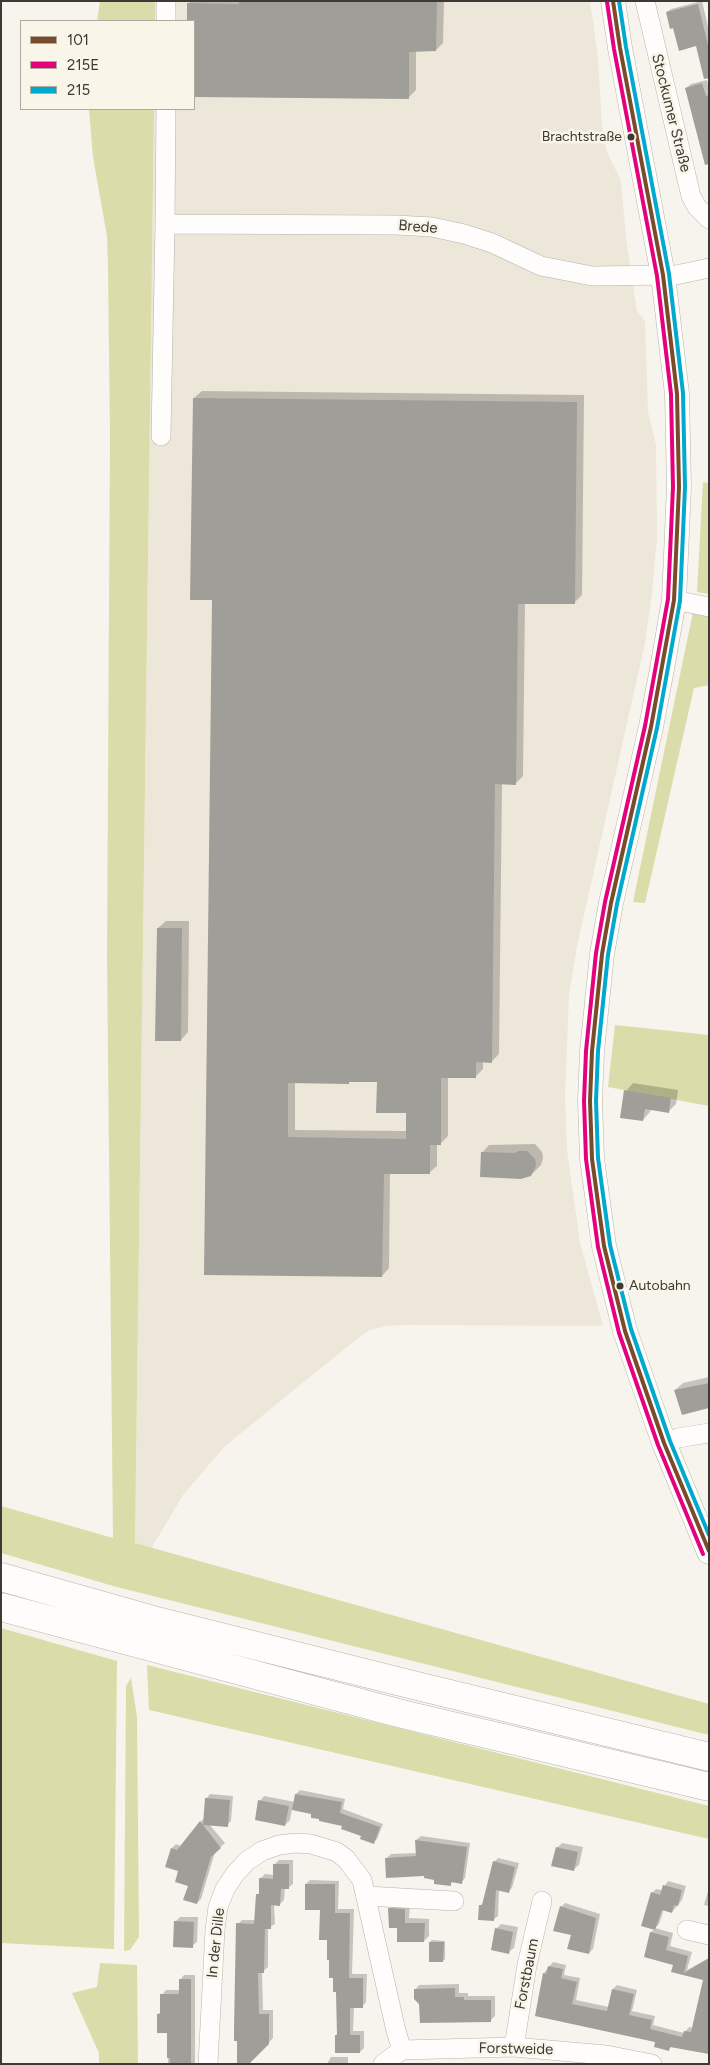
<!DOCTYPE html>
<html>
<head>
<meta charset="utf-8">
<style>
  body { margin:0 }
  #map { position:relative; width:710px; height:2065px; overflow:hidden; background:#f6f4ed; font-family:Figtree,sans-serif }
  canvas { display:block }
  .frame { position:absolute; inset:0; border:2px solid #3c3a36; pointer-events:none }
  .legend { position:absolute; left:20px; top:20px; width:175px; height:90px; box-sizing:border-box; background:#faf5e9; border:1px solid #aeaaa1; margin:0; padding:6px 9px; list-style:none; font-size:15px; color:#3c3a36 }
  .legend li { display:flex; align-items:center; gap:10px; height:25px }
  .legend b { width:25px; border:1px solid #aeaaa1 }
</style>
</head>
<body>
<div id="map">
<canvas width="710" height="2065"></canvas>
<div class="frame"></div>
<ul class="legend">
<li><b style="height:6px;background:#7a4b2a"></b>101</li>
<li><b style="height:6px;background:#e5007d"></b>215E</li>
<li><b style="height:6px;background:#00a9ce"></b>215</li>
</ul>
</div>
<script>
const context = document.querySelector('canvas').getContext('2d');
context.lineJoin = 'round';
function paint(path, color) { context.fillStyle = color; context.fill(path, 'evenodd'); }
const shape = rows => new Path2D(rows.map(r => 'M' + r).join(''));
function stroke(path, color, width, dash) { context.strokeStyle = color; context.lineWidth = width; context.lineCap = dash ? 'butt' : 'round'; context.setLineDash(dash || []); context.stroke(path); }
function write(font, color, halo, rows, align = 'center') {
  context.font = font + ' Figtree,sans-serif'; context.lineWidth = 5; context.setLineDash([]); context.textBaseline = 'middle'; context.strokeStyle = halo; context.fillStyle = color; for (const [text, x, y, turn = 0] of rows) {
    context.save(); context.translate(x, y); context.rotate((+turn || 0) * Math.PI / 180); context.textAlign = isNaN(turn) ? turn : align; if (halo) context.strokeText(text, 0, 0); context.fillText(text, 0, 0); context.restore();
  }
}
paint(shape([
  [155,1,590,1,598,57,602,128,607,152,621,181,626,238,637,311,645,321,648,412,656,445,657,537,652,593,645,643,577,946,569,995,565,1096,567,1150,580,1243,603,1326,405,1325,386,1326,370,1330,358,1338,225,1446,183,1495,151,1549,135,1543,154,109,194,109,194,21,155,21]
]), '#ede7d9');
paint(shape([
  [100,1,155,1,155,21,97,21],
  [89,109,154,109,135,1543,709,1704,709,1735,113,1586,1,1553,1,1506,113,1538,107,957,110,436,108,268,107,236,93,157],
  [703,482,709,483,709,594,697,592],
  [693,612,709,616,709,685,694,688,645,903,633,902],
  [615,1025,709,1035,709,1106,608,1087],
  [1,1628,117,1661,114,1949,1,1943],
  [147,1665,709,1806,709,1839,149,1710],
  [131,1678,137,1717,139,1937,130,1950,124,1951,126,1686],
  [100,1963,137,1965,138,2064,99,2064,99,2053,72,1993,97,1987]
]), '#dadda9');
paint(shape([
  [191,1,444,1,443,43,436,50,416,50,416,90,408,98,194,96,194,21,188,21,188,4],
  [702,1,709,31,709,70,697,45,667,12,671,9],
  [707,80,709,87,709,149,686,88,691,84],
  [202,391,584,395,582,595,574,603,525,602,523,776,516,783,502,783,499,1054,492,1061,483,1061,483,1069,475,1077,448,1076,448,1136,440,1144,437,1144,437,1166,429,1173,390,1172,389,1268,382,1276,205,1274,214,599,194,398],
  [351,1080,378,1081,408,1112,407,1131,295,1130,295,1082,348,1083],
  [166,921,189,921,188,1032,181,1040,158,928],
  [633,1083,678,1090,676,1104,669,1111,651,1109,650,1112,643,1120,626,1091],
  [535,1144,542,1152,543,1158,541,1165,533,1173,482,1153,489,1145],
  [709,1377,709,1407,682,1414,675,1390,683,1383],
  [300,1790,345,1799,343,1809,383,1824,377,1839,373,1842,344,1825,313,1813,292,1809,290,1820,285,1825,260,1801,264,1796,295,1802,296,1794],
  [210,1794,233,1796,231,1821,227,1825,209,1824,225,1843,215,1852,201,1899,197,1903,189,1885,180,1870,172,1848,176,1844,181,1846,204,1818,206,1799],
  [421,1836,470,1843,465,1878,461,1883,453,1881,450,1885,387,1858,391,1854,417,1853,416,1840],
  [562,1843,583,1847,579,1865,574,1869,557,1848],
  [498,1858,519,1863,512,1888,508,1892,499,1890,498,1916,493,1920,480,1906,484,1902,494,1862],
  [279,1860,293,1860,293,1884,288,1888,285,1888,284,1900,280,1904,274,1904,275,1924,268,1928,268,1967,262,1972,263,2010,273,2010,273,2038,248,2064,238,1924,242,1920,256,1920,257,1895,260,1892,260,1879,265,1874,274,1875,274,1865],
  [310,1880,339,1881,338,1909,354,1909,352,1974,367,1974,366,2002,362,2007,354,2007,353,2031,364,2031,364,2048,360,2052,336,2035,338,2033,337,1991,321,1909,306,1884],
  [668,1881,686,1886,682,1900,672,1912,664,1909,659,1924,655,1928,673,1933,670,1946,692,1952,687,1970,709,1958,709,2052,672,2046,669,2049,656,2041,537,2015,544,1973,553,1962,566,1965,564,1975,580,1978,576,2000,609,2007,613,1989,617,1985,637,1990,632,2011,655,2016,653,2025,684,2033,689,2027,693,2028,704,1979,673,1971,675,1964,651,1932,655,1929,652,1893,656,1889,662,1890],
  [709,1888,709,1906,704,1905],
  [565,1903,600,1914,593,1949,589,1953,572,1934,561,1907],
  [394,1904,410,1905,409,1918,429,1919,429,1936,424,1941,399,1927,389,1909],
  [180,1917,198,1917,197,1942,192,1946,175,1922],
  [501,1924,518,1927,514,1948,509,1952,496,1929],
  [432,1940,445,1941,445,1959,443,1961,430,1942],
  [184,1975,195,1975,195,2064,168,2064,168,2032,158,2014,162,2011,162,1995,166,1990,180,1990,180,1980],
  [459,1984,459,1993,468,1993,468,1996,495,1996,495,2016,491,2020,421,2004,415,1990,419,1985],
  [331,2057,348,2057,348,2064,327,2064]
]), '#0003');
paint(shape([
  [239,1,437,1,436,51,409,52,409,99,194,97,194,21,187,21,187,3,239,4],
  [698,4,709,49,709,78,704,79,696,46,679,51,673,28,670,29,666,12],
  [702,83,706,96,709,95,709,164,705,165,685,88],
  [193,398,577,402,575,604,518,604,516,785,495,784,492,1063,476,1062,476,1078,441,1078,441,1145,430,1145,430,1174,384,1174,382,1277,204,1275,212,600,190,600],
  [349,1082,377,1082,376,1113,406,1113,406,1139,288,1137,288,1083,349,1084],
  [157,928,182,928,181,1041,155,1041],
  [624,1090,671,1098,669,1113,645,1109,643,1121,620,1118],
  [519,1151,527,1151,535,1159,536,1166,531,1176,521,1179,480,1177,481,1152,514,1153],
  [709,1383,709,1408,682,1415,674,1390],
  [295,1794,342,1802,340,1813,380,1827,374,1844,360,1839,361,1836,341,1829,342,1826,319,1821,319,1819,311,1818,311,1814,292,1810],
  [205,1798,230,1800,228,1827,203,1825,221,1848,211,1857,197,1904,183,1900,188,1886,175,1882,178,1871,165,1867,171,1848,177,1850,200,1821,203,1825],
  [258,1800,289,1806,285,1826,255,1820],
  [415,1840,467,1847,462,1884,451,1882,451,1886,434,1884,434,1880,424,1878,424,1876,386,1878,385,1858,416,1856],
  [556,1847,578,1852,574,1871,551,1866],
  [493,1861,515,1867,509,1893,496,1890,494,1921,478,1920,479,1905,482,1905],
  [273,1864,289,1864,289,1889,281,1889,280,1906,271,1905,271,1929,265,1929,264,1973,258,1973,259,2014,269,2014,269,2044,249,2064,237,2064,237,2041,234,2041,234,2029,236,1923,254,1924,256,1894,259,1894,259,1878,273,1879],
  [305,1884,335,1884,335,1913,350,1913,349,1978,363,1978,363,2008,350,2008,350,2035,360,2035,360,2053,335,2053,335,2035,337,2035,336,1992,333,1992,333,1978,329,1978,329,1960,327,1960,327,1940,319,1940,320,1910,305,1910],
  [663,1885,682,1890,678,1906,674,1905,672,1913,662,1910,655,1930,641,1926,651,1892,660,1895],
  [560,1906,596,1918,589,1954,567,1949,571,1935,553,1931],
  [388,1908,405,1909,405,1923,425,1923,424,1942,397,1942,397,1928,389,1928],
  [174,1921,194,1922,193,1948,173,1947],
  [495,1928,513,1932,509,1954,491,1950],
  [650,1932,669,1937,666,1950,688,1956,684,1973,709,1958,709,2054,670,2047,669,2051,654,2047,655,2042,535,2016,543,1973,546,1974,548,1966,563,1969,561,1978,577,1982,572,2004,607,2011,612,1989,634,1994,629,2015,652,2020,650,2029,682,2037,684,2031,691,2032,703,1980,671,1972,673,1965,644,1957],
  [429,1942,444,1942,443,1962,429,1962],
  [179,1979,191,1979,191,2064,170,2064,170,2058,167,2058,167,2033,157,2033,157,2014,160,2014,160,1994,179,1994],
  [455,1988,455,1997,464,1997,464,2000,491,2000,491,2022,420,2023,419,2004,414,1999,414,1989]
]), '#a09e99');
const minor = shape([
  [645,1,691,196,697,207,709,219],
  [166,21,166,1],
  [166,109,165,224,396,225,432,227,464,234,492,243,541,266,592,276,676,275,709,268],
  [161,436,165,224],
  [674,600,709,607],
  [664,1443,678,1438,709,1433],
  [367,1896,454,1901],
  [687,1930,709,1935],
  [514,2047,527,1965,542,1901],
  [208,2064,215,1930,218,1907,225,1889,235,1874,247,1861,262,1851,279,1845,296,1843,311,1844,337,1852,346,1859,362,1880,396,2031,402,2050],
  [383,2064,402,2050,514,2047,606,2055,652,2064]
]);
const major = shape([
  [613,1,620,48,663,275,677,394,679,487,674,600,662,669,651,727,611,903,602,954,592,1051,590,1101,592,1159,604,1246,625,1331,664,1443,709,1552]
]);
const highway = shape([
  [1,1577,153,1620,409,1684,709,1757],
  [1,1607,402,1714,709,1787]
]);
stroke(minor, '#b4b3ad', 20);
stroke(major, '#b4b3ad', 25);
stroke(highway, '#b4b3ad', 29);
stroke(minor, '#fefdfc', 19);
stroke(major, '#fefdfc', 24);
stroke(highway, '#fefdfc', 28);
stroke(shape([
  [613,1,620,48,663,275,677,394,679,487,674,600,651,727,611,903,602,954,592,1051,590,1101,592,1159,604,1246,625,1331,664,1443,709,1551]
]), '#7a4b2a', 4);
stroke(shape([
  [607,2,614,49,657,276,671,394,673,487,668,599,645,726,605,902,596,953,586,1051,584,1101,586,1159,598,1247,619,1333,658,1445,703,1554]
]), '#e5007d', 4);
stroke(shape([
  [619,1,626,47,669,274,683,393,685,487,680,601,657,728,617,904,608,955,598,1051,596,1101,598,1158,610,1245,631,1329,670,1441,709,1535]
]), '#00a9ce', 4);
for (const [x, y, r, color] of [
  [631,137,4.5,"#3c3a36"],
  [620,1286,4.5,"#3c3a36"]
]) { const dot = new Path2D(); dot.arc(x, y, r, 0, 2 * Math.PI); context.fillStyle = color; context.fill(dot); stroke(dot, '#faf5e9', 2); }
write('14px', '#3c3a36', '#faf5e9', [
  ["Brachtstraße",622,137],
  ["Autobahn",629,1286,"left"]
], 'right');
write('15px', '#3c3a36', '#faf5e9', [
  ["Stockumer Straße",671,113,76],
  ["Brede",418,227,5],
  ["In der Dille",216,1943,-84],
  ["Forstbaum",527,1974,-79],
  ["Forstweide",516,2049,1]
]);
</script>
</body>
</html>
